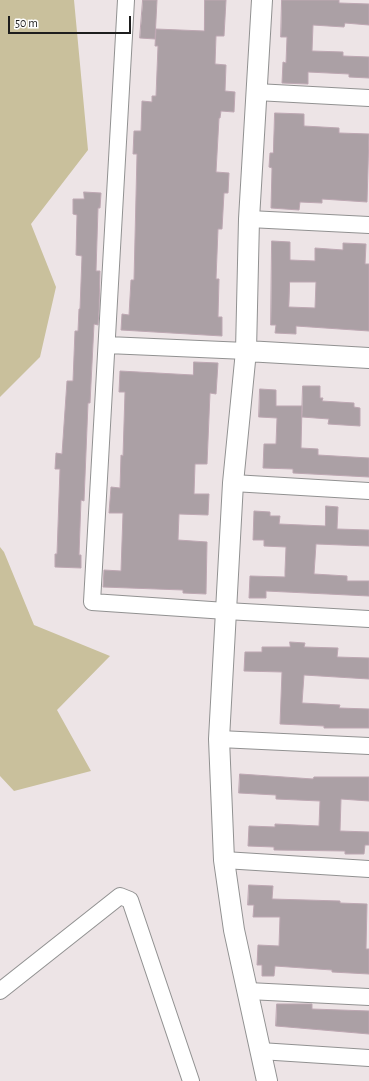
<!DOCTYPE html>
<style>
body{margin:0}
#map{position:relative;width:369px;height:1081px;overflow:hidden;background:#ede4e6;font-family:"Alegreya Sans",sans-serif}
canvas{display:block}
.scale{position:absolute;left:8px;top:16px;width:123px;height:18px;box-sizing:border-box;border:2px solid #1d1d1d;border-top:0;padding-left:5px;font-size:12px;line-height:14px;white-space:nowrap;color:#1d1d1d;-webkit-text-stroke:3px #fff;paint-order:stroke}
</style>
<div id="map">
<canvas width="369" height="1081"></canvas>
<div class="scale">50 m</div>
</div>
<script>
const g = document.querySelector('canvas').getContext('2d');
g.lineJoin = 'round';
function fillPath(path, color) {
  g.fillStyle = color;
  g.fill(path, 'evenodd');
}
function trace(path, color, width, dash) {
  g.strokeStyle = color;
  g.lineWidth = width;
  g.lineCap = dash ? 'butt' : 'round';
  g.setLineDash(dash || []);
  g.stroke(path);
}
const forest = new Path2D(`
 M 0,0 L 74,0 L 88,150 L 31,224 L 56,287 L 40,357 L 0,397 Z
 M 0,547 L 4,552 L 34,625 L 110,656 L 57,710 L 91,771 L 14,791 L 0,776 Z`);
const building = new Path2D(`
 M 143,0 L 157,0 L 155,39 L 140,38 Z
 M 205,0 L 226,0 L 224,36 L 216,36 L 215,64 L 226,65 L 225,91 L 235,92 L 234,112 L 221,111 L 220,118 L 219,118 L 216,172 L 229,173 L 228,193 L 224,193 L 222,229 L 218,229 L 216,279 L 219,279 L 218,317 L 222,317 L 222,336 L 121,330 L 122,314 L 129,315 L 131,280 L 134,280 L 137,154 L 133,154 L 134,131 L 141,131 L 142,101 L 152,102 L 152,96 L 156,96 L 158,46 L 155,46 L 156,29 L 204,31 Z
 M 282,0 L 339,0 L 339,3 L 369,4 L 369,25 L 345,23 L 344,27 L 313,25 L 312,51 L 343,52 L 343,56 L 369,57 L 369,78 L 349,77 L 349,74 L 308,72 L 308,84 L 282,83 L 283,62 L 286,63 L 287,37 L 281,37 Z
 M 275,113 L 304,114 L 304,126 L 339,128 L 339,133 L 369,134 L 367,202 L 322,199 L 322,203 L 300,202 L 299,210 L 271,208 L 272,168 L 269,167 L 270,153 L 273,153 Z
 M 84,192 L 101,193 L 100,208 L 98,208 L 96,271 L 100,271 L 99,310 L 98,325 L 94,324 L 90,403 L 88,403 L 84,501 L 81,500 L 79,555 L 81,555 L 81,568 L 55,567 L 55,554 L 57,554 L 60,469 L 55,469 L 56,453 L 62,454 L 67,381 L 73,381 L 75,331 L 78,331 L 79,309 L 80,309 L 82,256 L 76,255 L 77,215 L 73,214 L 73,199 L 84,199 Z
 M 272,241 L 290,242 L 290,260 L 315,261 L 315,248 L 343,250 L 343,243 L 366,244 L 365,264 L 369,264 L 369,331 L 296,326 L 296,334 L 275,333 L 276,325 L 271,325 ZM 290,282 L 316,282 L 315,308 L 289,307 Z
 M 194,362 L 218,363 L 216,394 L 210,393 L 207,464 L 195,464 L 194,494 L 209,494 L 208,515 L 179,514 L 178,540 L 207,542 L 206,594 L 183,593 L 183,590 L 103,587 L 104,570 L 121,571 L 123,513 L 109,513 L 111,487 L 120,488 L 121,455 L 123,456 L 125,392 L 119,392 L 120,371 L 193,375 Z
 M 303,386 L 320,386 L 320,398 L 323,398 L 322,401 L 354,403 L 354,407 L 360,408 L 360,426 L 328,424 L 329,419 L 302,417 Z
 M 260,389 L 276,390 L 276,406 L 302,406 L 301,448 L 318,449 L 318,455 L 369,458 L 369,477 L 293,473 L 293,469 L 263,468 L 264,444 L 276,444 L 277,418 L 259,417 Z
 M 326,506 L 338,507 L 337,529 L 369,530 L 369,546 L 316,544 L 314,574 L 347,576 L 347,581 L 369,581 L 369,596 L 266,591 L 266,598 L 249,598 L 250,576 L 285,577 L 285,571 L 286,547 L 264,546 L 264,540 L 253,540 L 254,511 L 270,512 L 270,516 L 280,516 L 279,524 L 325,526 Z
 M 290,642 L 305,643 L 304,647 L 338,648 L 337,657 L 369,658 L 369,679 L 304,675 L 302,703 L 340,705 L 339,708 L 369,709 L 369,728 L 324,728 L 324,726 L 280,724 L 282,672 L 244,671 L 245,652 L 262,652 L 262,647 L 290,647 Z
 M 240,774 L 313,779 L 314,777 L 369,777 L 369,801 L 341,799 L 340,831 L 369,832 L 369,845 L 365,845 L 364,854 L 345,854 L 345,851 L 274,850 L 274,847 L 248,846 L 249,826 L 275,827 L 275,824 L 319,826 L 320,801 L 276,799 L 276,795 L 239,793 Z
 M 249,885 L 273,886 L 272,899 L 340,901 L 340,903 L 367,904 L 366,949 L 369,949 L 369,974 L 332,972 L 332,970 L 275,966 L 274,976 L 262,976 L 262,965 L 257,965 L 258,945 L 279,946 L 280,917 L 253,917 L 254,905 L 248,905 Z
 M 277,1004 L 312,1004 L 312,1009 L 369,1011 L 369,1034 L 276,1026 Z`);
const minor = new Path2D(`
 M 126,0 L 92,602 L 226,611 L 369,619
 M 256,92 L 369,98
 M 249,219 L 369,225
 M 107,345 L 246,351
 M 233,483 L 369,491
 M 219,739 L 369,746
 M 224,860 L 369,869
 M 0,991 L 120,896 L 130,900 L 191,1081
 M 248,991 L 369,997
 M 260,1051 L 369,1058`);
const tertiary = new Path2D(`
 M 262,0 L 249,219 L 246,351 L 233,483 L 219,739 L 224,860 L 234,930 L 267,1081
 M 246,351 L 369,358`);
fillPath(forest, '#c9c09c');
fillPath(building, '#aba0a5');
trace(building, '#bda7b2', 1);
trace(minor, '#919191', 18);
trace(tertiary, '#919191', 22);
trace(minor, '#fff', 16);
trace(tertiary, '#fff', 20);
</script>
